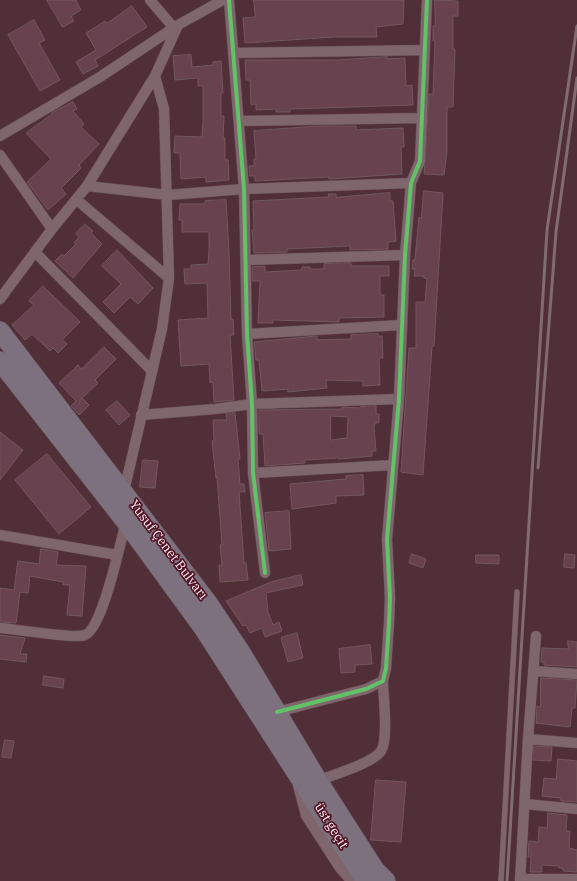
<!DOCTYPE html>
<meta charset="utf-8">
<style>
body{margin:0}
canvas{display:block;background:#512f38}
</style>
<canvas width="577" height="881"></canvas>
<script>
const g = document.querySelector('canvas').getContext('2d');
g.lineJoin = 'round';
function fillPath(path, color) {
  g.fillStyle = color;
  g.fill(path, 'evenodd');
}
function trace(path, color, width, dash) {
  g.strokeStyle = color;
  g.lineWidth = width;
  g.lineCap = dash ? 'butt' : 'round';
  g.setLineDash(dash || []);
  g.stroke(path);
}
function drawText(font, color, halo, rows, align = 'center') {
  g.font = font + ' "IBM Plex Serif",serif';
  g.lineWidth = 3.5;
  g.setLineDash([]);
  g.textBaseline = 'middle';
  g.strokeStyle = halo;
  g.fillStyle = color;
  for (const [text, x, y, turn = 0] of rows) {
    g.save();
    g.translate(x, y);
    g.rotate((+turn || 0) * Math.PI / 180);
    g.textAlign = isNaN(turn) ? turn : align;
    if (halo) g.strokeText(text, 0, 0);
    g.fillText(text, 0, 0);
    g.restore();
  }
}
const building = new Path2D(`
 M 47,0 L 76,0 L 81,10 L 71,16 L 74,21 L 63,27 Z
 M 254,0 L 404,0 L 403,24 L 376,27 L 377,37 L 334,37 L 245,43 L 243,18 L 255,17 Z
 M 435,0 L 458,1 L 458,16 L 453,16 L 453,49 L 455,49 L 453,107 L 447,107 L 447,151 L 444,175 L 424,174 L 429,94 L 433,94 L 435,41 L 433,41 L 433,26 L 435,26 Z
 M 132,6 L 147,27 L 95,60 L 98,66 L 83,74 L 76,62 L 96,50 L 86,33 L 105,21 L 107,23 Z
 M 34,20 L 45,40 L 39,43 L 60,80 L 40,91 L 8,35 Z
 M 191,55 L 192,67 L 213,65 L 213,62 L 221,61 L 223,93 L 221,93 L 221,116 L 224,116 L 223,138 L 225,138 L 225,160 L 228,160 L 229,180 L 206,182 L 206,177 L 181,179 L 180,153 L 174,153 L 175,136 L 202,137 L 203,121 L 203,86 L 198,86 L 198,78 L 175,80 L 173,56 Z
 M 387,57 L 387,59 L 405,58 L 406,86 L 412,85 L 413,105 L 290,109 L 290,112 L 276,112 L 276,109 L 256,110 L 256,104 L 251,105 L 250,80 L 246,80 L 245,60 L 338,60 Z
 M 73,102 L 77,109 L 73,111 L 84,124 L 81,127 L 99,144 L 79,165 L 81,168 L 61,188 L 66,194 L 48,210 L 27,182 L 51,159 L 26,133 L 52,114 L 52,113 Z
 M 319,126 L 356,126 L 356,130 L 403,128 L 404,147 L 401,147 L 402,174 L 329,179 L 329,177 L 255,181 L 255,176 L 250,176 L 249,166 L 254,166 L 254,159 L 256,159 L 254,131 Z
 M 424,191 L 443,193 L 434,346 L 432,346 L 423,475 L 401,472 L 409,348 L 416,348 L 416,302 L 425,302 L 427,279 L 424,278 L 424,276 L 414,276 L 415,269 L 412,269 L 413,260 L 415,260 L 419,217 L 421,218 Z
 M 390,193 L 390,201 L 393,201 L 396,241 L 388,242 L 388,249 L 350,250 L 350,246 L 287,249 L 287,252 L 254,253 L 252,230 L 254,230 L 253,201 L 329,197 L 328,194 L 336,194 L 336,197 Z
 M 226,200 L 229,252 L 231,320 L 233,319 L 234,335 L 230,335 L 234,400 L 214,402 L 213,382 L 210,383 L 209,364 L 181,366 L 178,320 L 208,318 L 207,283 L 185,284 L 184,269 L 191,269 L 191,265 L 208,264 L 209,252 L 209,232 L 182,232 L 182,220 L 179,220 L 180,204 L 205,204 L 205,201 Z
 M 85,224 L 93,231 L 91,233 L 102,244 L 73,278 L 55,261 L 62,254 L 64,256 L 76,244 L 74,243 L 79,237 L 76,234 Z
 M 117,250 L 153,288 L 138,304 L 130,297 L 114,313 L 103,302 L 121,284 L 102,266 Z
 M 351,263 L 351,266 L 389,266 L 389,276 L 380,276 L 380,295 L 384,295 L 384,317 L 339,318 L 339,322 L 273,320 L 273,323 L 258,323 L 260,281 L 252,281 L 252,267 L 265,266 L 265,272 L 284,271 L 302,270 L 302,267 L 310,267 L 310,269 L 324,269 L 324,264 Z
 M 43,286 L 80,322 L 62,340 L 67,344 L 58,353 L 53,348 L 50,351 L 32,334 L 25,340 L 12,325 L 34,305 L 29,301 Z
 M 378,334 L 378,336 L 382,336 L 383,358 L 379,358 L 380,385 L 363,386 L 363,381 L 326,380 L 327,388 L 288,392 L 288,389 L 262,391 L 259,360 L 256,360 L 254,342 L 317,336 L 317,340 L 351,339 L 351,335 Z
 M 104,347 L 116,359 L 95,380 L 98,383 L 82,398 L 89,405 L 79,415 L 71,406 L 76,401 L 59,383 L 78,365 L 81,369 Z
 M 117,401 L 130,415 L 119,425 L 106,410 Z
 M 376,406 L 376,414 L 379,414 L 379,423 L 375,423 L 374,427 L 376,451 L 372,451 L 372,456 L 338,459 L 338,458 L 305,460 L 305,463 L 265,466 L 263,434 L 259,434 L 259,410 L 342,409 L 342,407 L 361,408 L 361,407 ZM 331,416 L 348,417 L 347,438 L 331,440 Z
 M 235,413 L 240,459 L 238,459 L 240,484 L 244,484 L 245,492 L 239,492 L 244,563 L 246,563 L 248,580 L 220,582 L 219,565 L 222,565 L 220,545 L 222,545 L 217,477 L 216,478 L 212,441 L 214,441 L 213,420 L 227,420 L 226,414 Z
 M 0,432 L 23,450 L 0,480 Z
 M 47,454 L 91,507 L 59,534 L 15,480 Z
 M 143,460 L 158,461 L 155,488 L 140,487 Z
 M 363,475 L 364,495 L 336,496 L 336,503 L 292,509 L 290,484 L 346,479 L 346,476 Z
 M 289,511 L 291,549 L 269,551 L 265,513 Z
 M 41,549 L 58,552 L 56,565 L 86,566 L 82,616 L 67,615 L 70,585 L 63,585 L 63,582 L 30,576 L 28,593 L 20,592 L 16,623 L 0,622 L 0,588 L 14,590 L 18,561 L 39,564 Z
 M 412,554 L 426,559 L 423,568 L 409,563 Z
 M 565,554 L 575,555 L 574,568 L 564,567 Z
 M 476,555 L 499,555 L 499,564 L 476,563 Z
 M 301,575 L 303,585 L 266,593 L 268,612 L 273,625 L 279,622 L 282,631 L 265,637 L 262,628 L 250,633 L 246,625 L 243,626 L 226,601 L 271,582 Z
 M 297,633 L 303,658 L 288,662 L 281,638 Z
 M 0,635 L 25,638 L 20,654 L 27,654 L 26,662 L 0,659 Z
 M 568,641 L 577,642 L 577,667 L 544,665 L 544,662 L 541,662 L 542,648 L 568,649 Z
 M 370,645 L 372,664 L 355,665 L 355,672 L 341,673 L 339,649 Z
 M 44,676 L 64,679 L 63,688 L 43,685 Z
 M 541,678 L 577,680 L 575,708 L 572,708 L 570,727 L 536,723 L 537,706 L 540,707 Z
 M 5,740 L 14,741 L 11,758 L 2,757 Z
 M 534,746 L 552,747 L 551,761 L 533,760 Z
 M 558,759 L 577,761 L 577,802 L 561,801 L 561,798 L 542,796 L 544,778 L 556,779 Z
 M 376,780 L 406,782 L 401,842 L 371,840 Z
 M 548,813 L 567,815 L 566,831 L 570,831 L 569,848 L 577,850 L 577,872 L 563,871 L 563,868 L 559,868 L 559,866 L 542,865 L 542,872 L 530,872 L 531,857 L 528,857 L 529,841 L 538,842 L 539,827 L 547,828 Z`);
const lane = new Path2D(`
 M 501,881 L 517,592`);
const street = new Path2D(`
 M 150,0 L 174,28
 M 229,0 L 244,189 L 247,334 L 252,404 L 253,473 L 265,573
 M 233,53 L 425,50
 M 239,121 L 422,118
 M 0,136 L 100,77 L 178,25 L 223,0
 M 0,155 L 52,229
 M 87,186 L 168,195 L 244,189 L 411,183
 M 77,200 L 169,278
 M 35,252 L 152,371
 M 246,260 L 405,255
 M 0,299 L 52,229 L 87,186 L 155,76 L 178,25
 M 247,334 L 401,325
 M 141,415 L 215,409 L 252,404 L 399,399
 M 253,473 L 393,465
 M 124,491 L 162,329 L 169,278 L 164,109 L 155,76
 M 0,535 L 117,555
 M 0,628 C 15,629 74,639 85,635 C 103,628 120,543 126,522
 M 533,671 L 577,674
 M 277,712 L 366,689 L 383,681 L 386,668 L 389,623 L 390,598 L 387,539 L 399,399 L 405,255 L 411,183 L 420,161 L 427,0
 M 528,739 L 577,743
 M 318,781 C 334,774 372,764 381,751 C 389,739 383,696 383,681
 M 525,804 L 577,809
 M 520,879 L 577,879
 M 520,881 L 528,739 L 536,636`);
const secondary = new Path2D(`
 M 300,785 L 308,815 L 341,866 L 354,881`);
const highway = new Path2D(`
 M 0,331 L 208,603 L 240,651 L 318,781 L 375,870 L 386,881
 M 0,361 L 126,522 L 204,629 L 366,881`);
const rail = new Path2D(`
 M 538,468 L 556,232 L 577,78
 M 507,881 L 547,230 L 577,26`);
const cycleway = new Path2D(`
 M 229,0 L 244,189 L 247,334 L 252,404 L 253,473 L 265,573
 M 277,712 L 366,689 L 383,681 L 386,668 L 389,623 L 390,598 L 387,539 L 399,399 L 405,255 L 411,183 L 420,161 L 427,0`);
const streetNames = [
 ["Yusuf Çenet Bulvarı",168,550,53],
 ["üst geçit",331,826,58]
];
fillPath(building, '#68424e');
trace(building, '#72575e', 1);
trace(lane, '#674e56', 6);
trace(street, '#674e56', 11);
trace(secondary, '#674e56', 15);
trace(highway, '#674e56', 20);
trace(lane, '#7f666c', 5);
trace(street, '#7f666c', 10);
trace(secondary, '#7f666c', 14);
trace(highway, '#7c717d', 19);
trace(rail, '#816c71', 3);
trace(cycleway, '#61c268', 4);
drawText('13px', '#fcecee', '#531528', streetNames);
</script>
